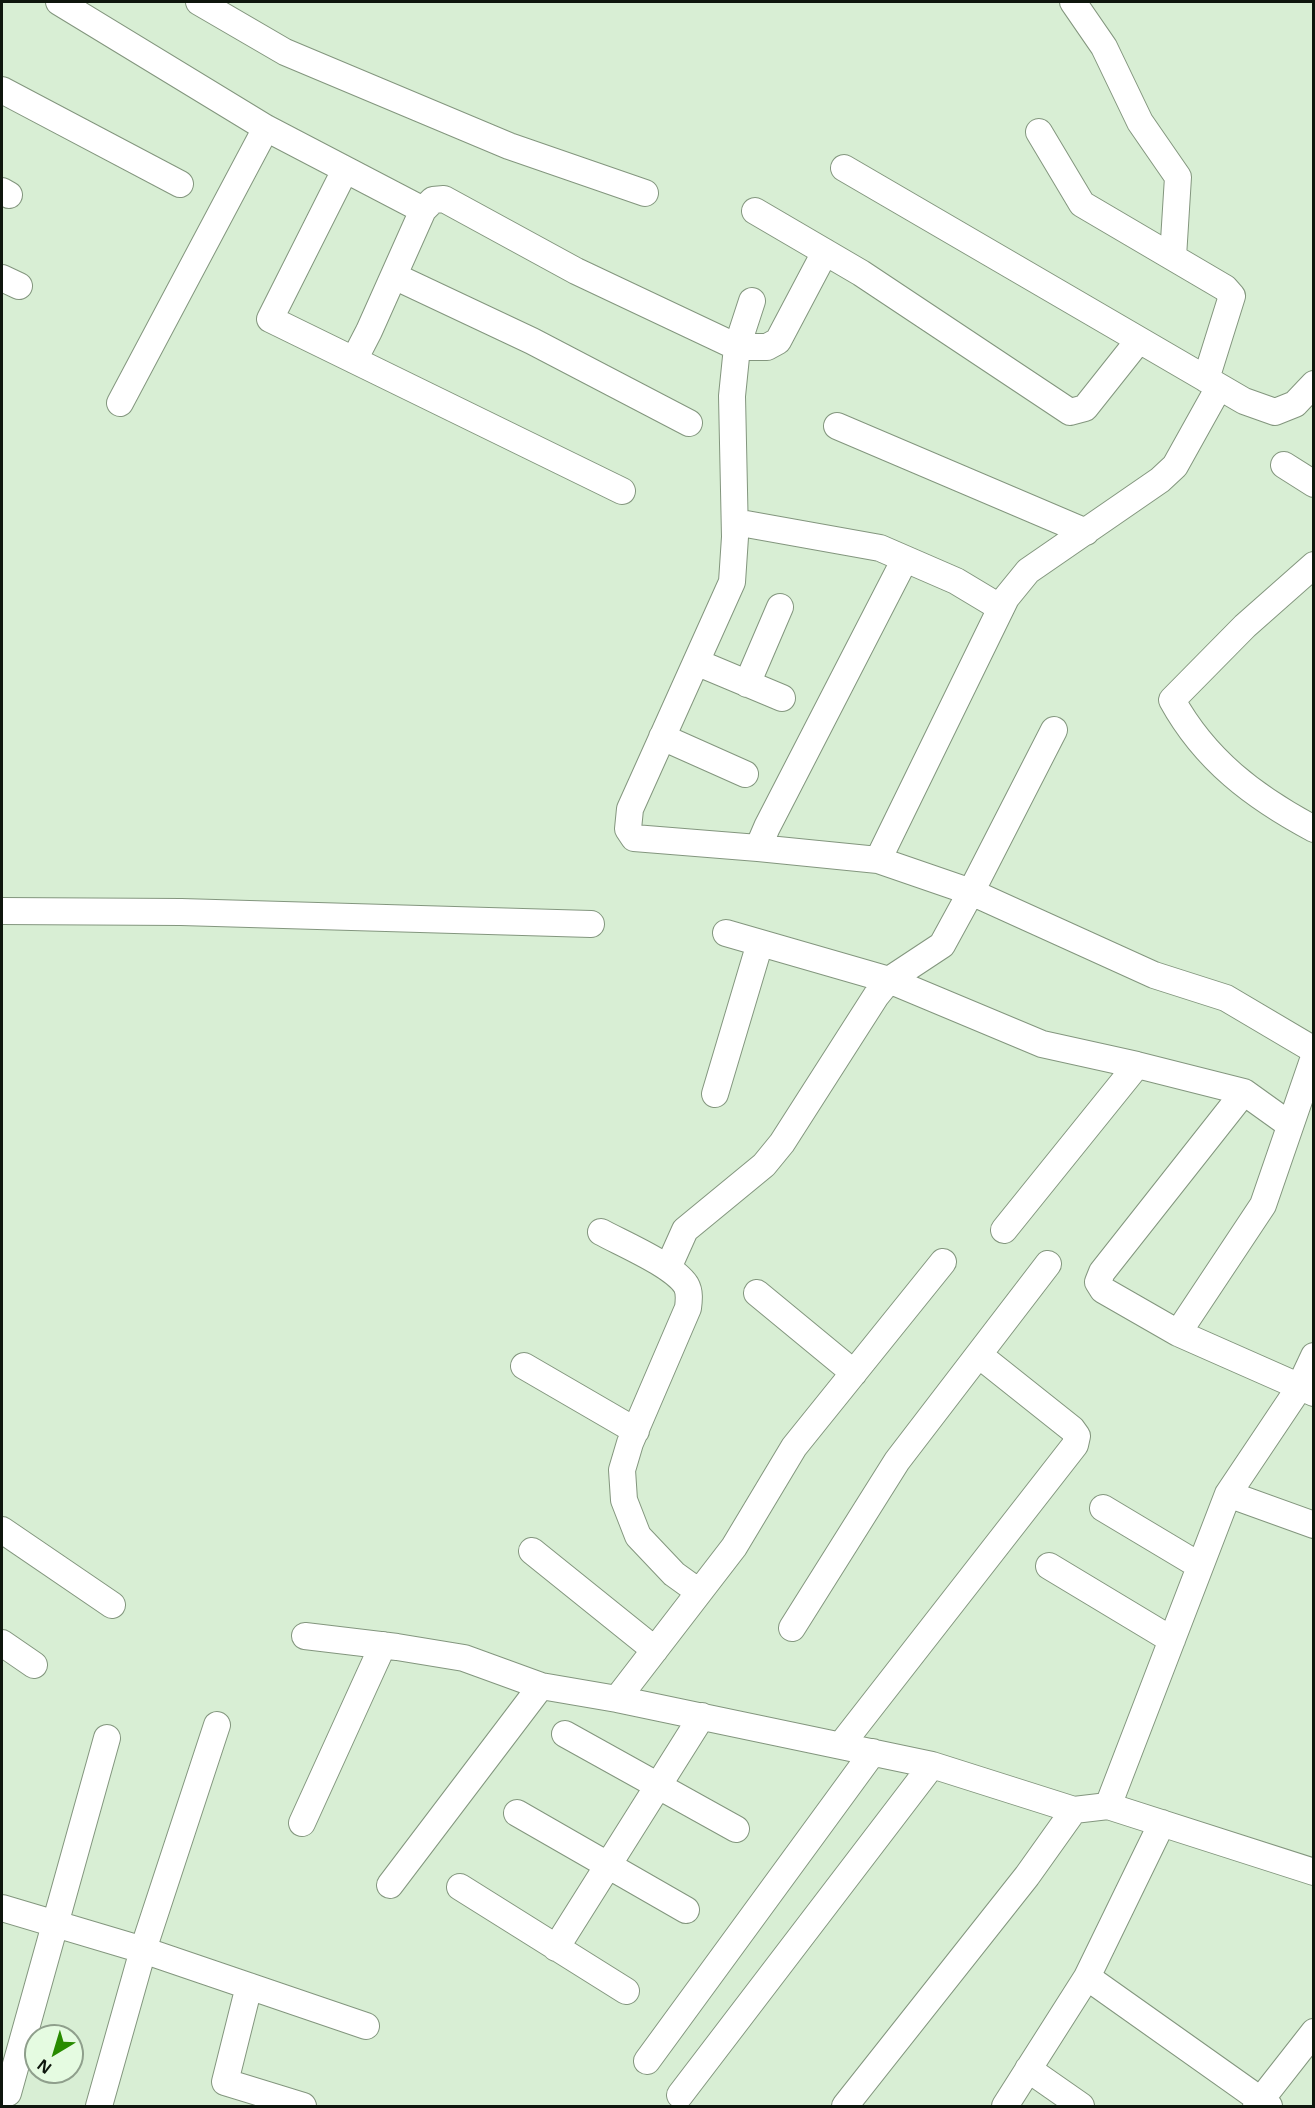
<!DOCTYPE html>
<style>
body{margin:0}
#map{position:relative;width:1315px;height:2108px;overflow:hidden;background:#d8eed4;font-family:"Noto Sans",sans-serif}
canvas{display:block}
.frame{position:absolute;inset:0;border:3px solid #0e160d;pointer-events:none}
.north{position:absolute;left:24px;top:2024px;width:60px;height:60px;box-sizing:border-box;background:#e5fbe1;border:2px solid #8f9f8c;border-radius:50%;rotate:218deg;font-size:16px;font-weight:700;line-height:24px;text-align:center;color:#0e160d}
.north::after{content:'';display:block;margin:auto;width:21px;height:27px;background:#288b00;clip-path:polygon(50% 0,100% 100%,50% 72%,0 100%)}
</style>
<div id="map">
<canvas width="1315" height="2108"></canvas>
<div class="frame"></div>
<div class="north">N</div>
</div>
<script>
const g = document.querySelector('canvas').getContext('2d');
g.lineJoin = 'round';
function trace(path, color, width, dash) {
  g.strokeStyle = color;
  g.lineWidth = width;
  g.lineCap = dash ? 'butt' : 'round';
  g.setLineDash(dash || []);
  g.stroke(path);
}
const minor = new Path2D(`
 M 59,2 L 266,128 L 423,210
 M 199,2 L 285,52 L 509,146 L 645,193
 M 1073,2 L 1104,47 L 1140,122 L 1178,177 L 1173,257
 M 2,90 L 180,184
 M 1039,132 L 1082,204 L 1225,288 L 1232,296 L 1206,379
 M 844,168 L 1244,401 L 1275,412 L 1295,404 L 1314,384
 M 345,170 L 270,319 L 622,491
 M 2,191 L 9,195
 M 755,211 L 861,273 L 1070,412 L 1085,408 L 1139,340
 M 394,276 L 532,341 L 689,423
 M 2,278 L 19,286
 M 752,301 L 737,347 L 732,396 L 735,537 L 732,582 L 630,809 L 628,829 L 634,838 L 758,848 L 878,860 L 971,892 L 1154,975 L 1226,998 L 1314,1050
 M 354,360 L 369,331 L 423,210 L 433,200 L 444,199 L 576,271 L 737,347 L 767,347 L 778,341 L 825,252
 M 120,403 L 266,128
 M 837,426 L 1086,532
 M 1284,465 L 1314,484
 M 735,522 L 880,548 L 956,581 L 1001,608
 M 1314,565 L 1245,626 L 1172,700 C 1205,760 1254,797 1314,829
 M 696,662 L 782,698
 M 747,684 L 780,607
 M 662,737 L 745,774
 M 758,848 L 767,827 L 905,559
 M 878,860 L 1006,598 L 1028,571 L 1160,480 L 1175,466 L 1219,387
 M 2,911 L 181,912 L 591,924
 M 726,933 L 889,980 L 1042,1044 L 1137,1065 L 1244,1092 L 1290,1125
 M 1244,1092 L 1102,1272 L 1098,1282 L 1103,1290 L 1178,1333 L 1314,1393
 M 715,1094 L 760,943
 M 1004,1230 L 1137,1065
 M 601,1232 C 623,1244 673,1265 686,1285 C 690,1292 689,1300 688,1308 L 630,1443 L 622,1470 L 624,1500 L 638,1536 L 674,1574 L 699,1592
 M 668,1268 L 685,1230 L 764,1165 L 782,1143 L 876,996 L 889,980 L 942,945 L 971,892 L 1054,730
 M 757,1293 L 854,1373
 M 1178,1333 L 1263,1205 L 1314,1057
 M 524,1366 L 636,1431
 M 1228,1494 L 1314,1525
 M 1103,1508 L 1200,1566
 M 2,1530 L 112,1605
 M 532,1551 L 655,1650
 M 1049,1566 L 1172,1640
 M 792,1628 L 897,1461 L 1048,1264
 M 305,1636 L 397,1647 L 464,1658 L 541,1686 L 617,1699 L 932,1765 L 1074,1810 L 1108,1806 L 1314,1872
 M 2,1643 L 34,1665
 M 617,1699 L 734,1547 L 794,1447 L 943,1262
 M 565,1734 L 736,1829
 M 841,1745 L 1075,1445 L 1077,1436 L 1072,1429 L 979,1355
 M 1108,1806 L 1228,1494 L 1299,1388 L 1314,1356
 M 517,1813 L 686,1910
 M 302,1823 L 383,1645
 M 390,1885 L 541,1686
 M 460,1887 L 626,1991
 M 2,1908 L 143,1950 L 366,2026
 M 556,1948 L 702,1716
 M 1087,1977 L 1269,2106
 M 249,1986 L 225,2082 L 303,2106
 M 647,2061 L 873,1752
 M 1028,2069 L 1081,2106
 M 8,2093 L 107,1738
 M 680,2095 L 932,1765
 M 99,2106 L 143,1950 L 217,1725
 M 845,2106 L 1027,1876 L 1074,1810
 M 1005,2106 L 1087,1977 L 1162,1823
 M 1256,2106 L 1314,2032`);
trace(minor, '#83967e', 28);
trace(minor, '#fff', 26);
</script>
